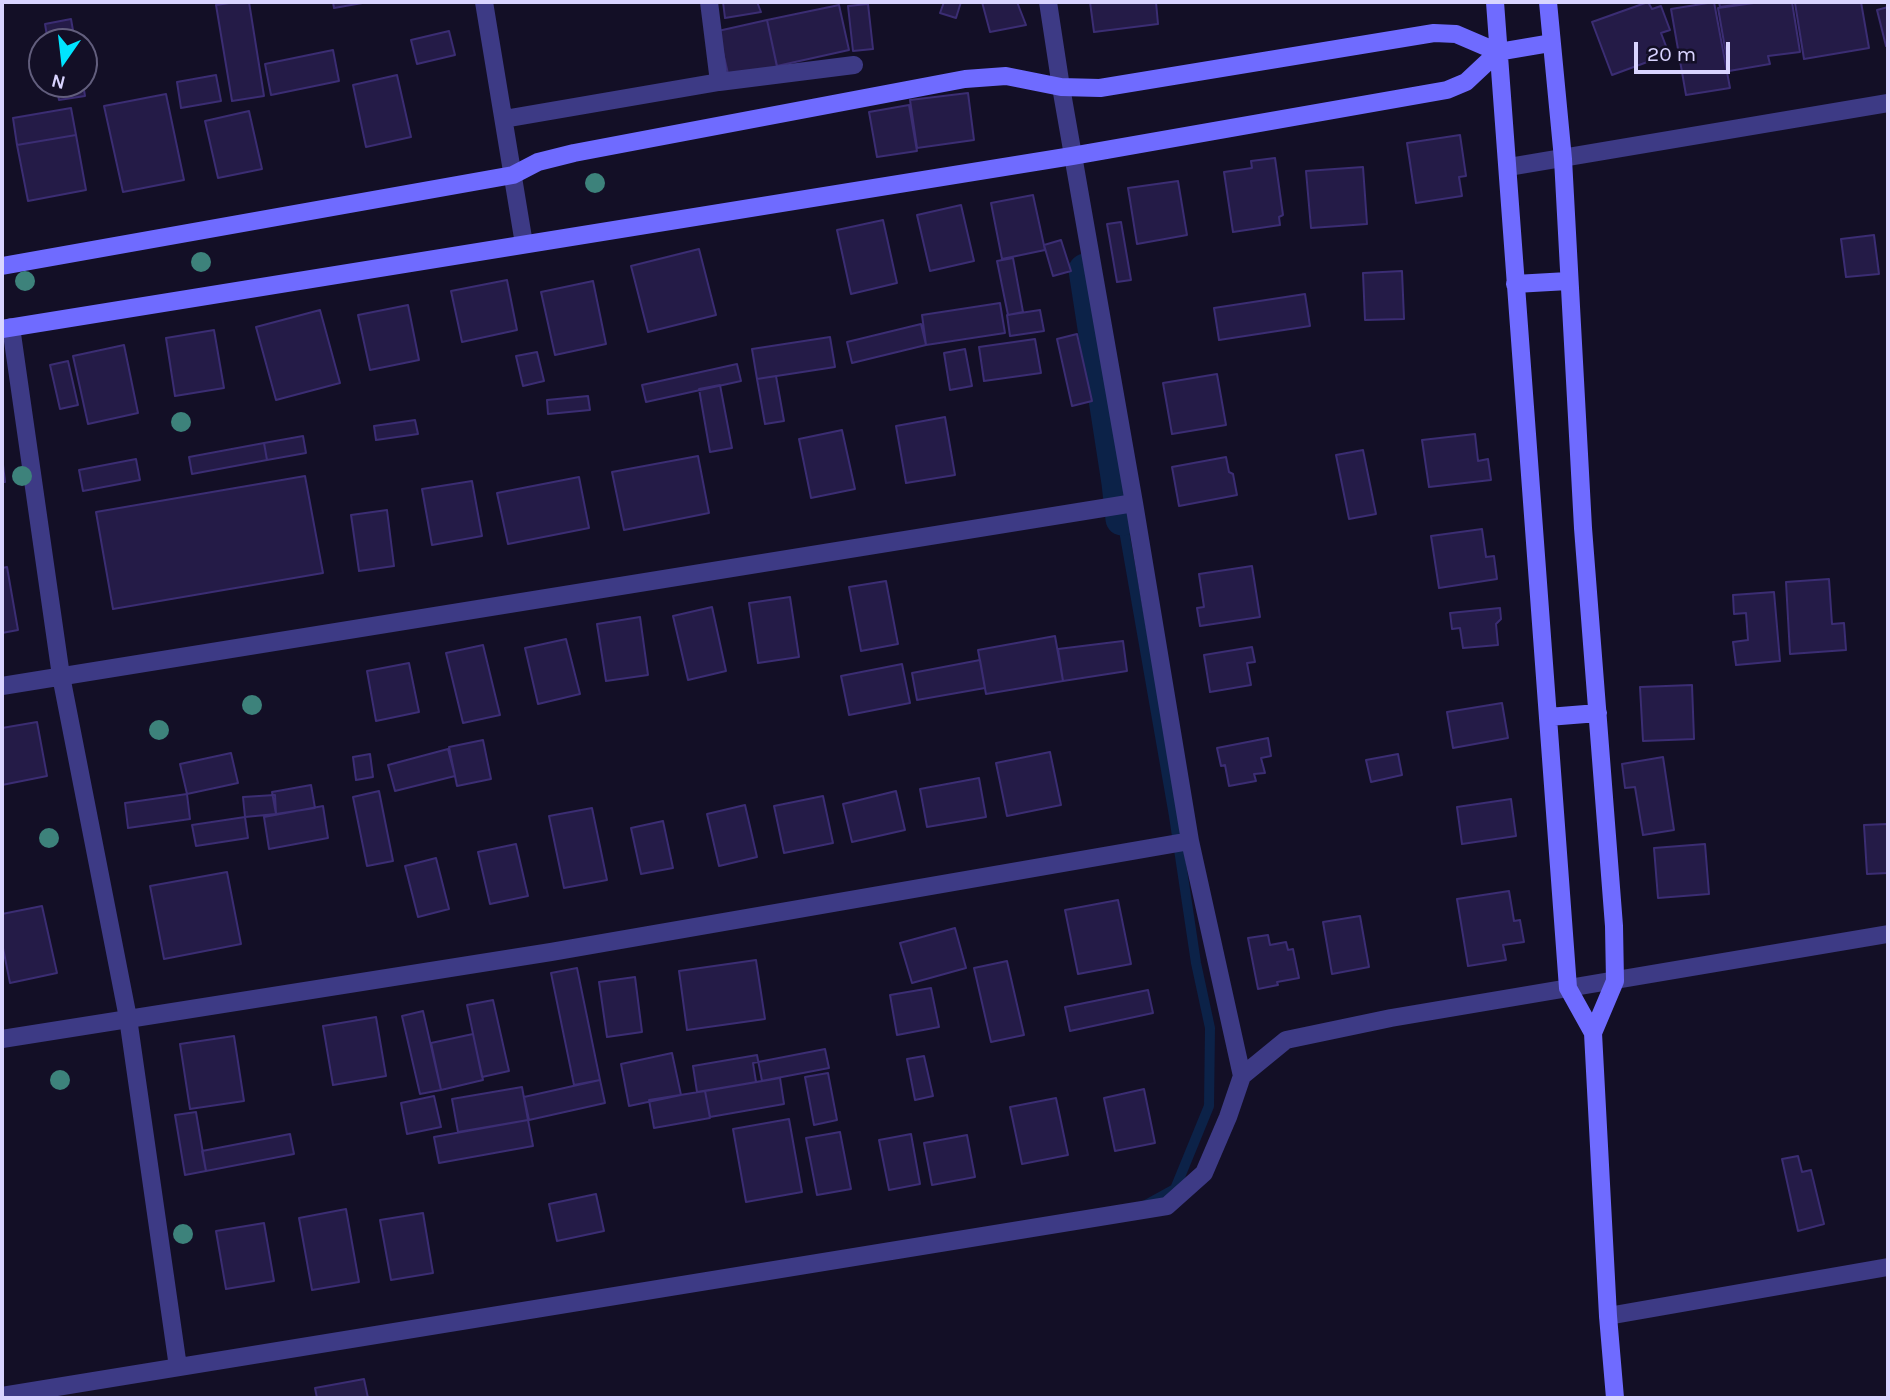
<!DOCTYPE html>
<style>
body{margin:0}
#map{position:relative;width:1890px;height:1400px;overflow:hidden;background:#130f26;font-family:Karla,sans-serif}
canvas{display:block}
.frame{position:absolute;inset:0;border:4px solid #d9d4ff;pointer-events:none}
.north{position:absolute;left:28px;top:28px;width:70px;height:70px;box-sizing:border-box;background:#130f26;border:2px solid #625e7d;border-radius:50%;rotate:194deg;font-size:19px;font-weight:700;line-height:28px;text-align:center;color:#d9d4ff}
.north::after{content:'';display:block;margin:auto;width:24px;height:32px;background:#00e5ff;clip-path:polygon(50% 0,100% 100%,50% 72%,0 100%)}
.scale{position:absolute;left:1634px;top:42px;width:96px;height:32px;box-sizing:border-box;border:4px solid #d9d4ff;border-top:0;padding-left:9px;font-size:21px;line-height:24px;white-space:nowrap;color:#d9d4ff;-webkit-text-stroke:5px #130f26;paint-order:stroke}
</style>
<div id="map">
<canvas width="1890" height="1400"></canvas>
<div class="frame"></div>
<div class="north">N</div>
<div class="scale">20 m</div>
</div>
<script>
const g = document.querySelector('canvas').getContext('2d');
g.lineJoin = 'round';
function trace(path, color, width, dash) {
  g.strokeStyle = color;
  g.lineWidth = width;
  g.lineCap = dash ? 'butt' : 'round';
  g.setLineDash(dash || []);
  g.stroke(path);
}
function fillPath(path, color) {
  g.fillStyle = color;
  g.fill(path, 'evenodd');
}
const stream = new Path2D(`
 M 1122,519 L 1174,816 L 1196,963 L 1210,1028 L 1209,1106 L 1175,1189 L 1146,1205`);
const canal = new Path2D(`
 M 1085,270 L 1118,483 L 1122,519`);
const building = new Path2D(`
 M 236,2 L 249,2 L 264,96 L 232,101 L 216,5 Z
 M 333,2 L 368,2 L 334,8 Z
 M 723,2 L 757,2 L 761,12 L 725,18 Z
 M 944,2 L 961,2 L 956,18 L 940,13 Z
 M 982,2 L 1017,2 L 1026,25 L 990,32 Z
 M 1090,2 L 1156,2 L 1158,24 L 1094,32 Z
 M 1648,2 L 1652,9 L 1661,6 L 1670,30 L 1661,33 L 1669,54 L 1612,75 L 1592,22 Z
 M 1714,2 L 1730,88 L 1686,95 L 1671,9 Z
 M 1719,2 L 1755,2 L 1720,7 Z
 M 1761,2 L 1792,2 L 1800,52 L 1768,56 L 1770,64 L 1729,71 L 1718,8 Z
 M 1804,2 L 1861,2 L 1869,48 L 1804,59 L 1795,3 Z
 M 868,4 L 873,49 L 853,51 L 848,6 Z
 M 839,5 L 849,50 L 777,66 L 767,20 Z
 M 1888,7 L 1888,45 L 1886,46 L 1877,10 Z
 M 71,19 L 75,42 L 48,42 L 45,24 Z
 M 767,20 L 777,67 L 729,78 L 718,31 Z
 M 449,31 L 455,55 L 417,64 L 411,40 Z
 M 333,50 L 339,81 L 271,95 L 265,64 Z
 M 216,75 L 221,101 L 181,108 L 177,82 Z
 M 397,75 L 411,137 L 366,147 L 353,85 Z
 M 56,84 L 83,84 L 85,96 L 59,100 Z
 M 968,93 L 974,140 L 917,148 L 910,100 Z
 M 166,94 L 184,180 L 123,192 L 104,106 Z
 M 909,105 L 917,151 L 877,157 L 869,112 Z
 M 71,108 L 76,135 L 17,145 L 13,118 Z
 M 249,111 L 262,169 L 218,178 L 205,121 Z
 M 76,135 L 86,190 L 28,201 L 17,145 Z
 M 1460,135 L 1466,176 L 1459,177 L 1462,196 L 1416,203 L 1407,143 Z
 M 1275,158 L 1283,215 L 1279,217 L 1280,225 L 1233,232 L 1224,172 L 1252,168 L 1251,161 Z
 M 1363,167 L 1367,224 L 1311,228 L 1306,171 Z
 M 1178,181 L 1187,235 L 1137,244 L 1128,188 Z
 M 1033,195 L 1045,250 L 1002,259 L 991,203 Z
 M 961,205 L 974,261 L 930,271 L 917,215 Z
 M 883,220 L 897,283 L 851,294 L 837,230 Z
 M 1121,222 L 1131,280 L 1117,282 L 1107,224 Z
 M 1874,235 L 1879,274 L 1846,277 L 1841,239 Z
 M 1061,240 L 1071,271 L 1053,276 L 1044,245 Z
 M 699,249 L 716,315 L 648,332 L 631,266 Z
 M 1013,258 L 1023,312 L 1008,315 L 997,261 Z
 M 1402,271 L 1404,319 L 1365,320 L 1363,273 Z
 M 507,280 L 517,330 L 462,342 L 451,291 Z
 M 593,281 L 606,344 L 555,355 L 541,292 Z
 M 1305,294 L 1310,326 L 1219,340 L 1214,308 Z
 M 1000,303 L 1005,333 L 926,345 L 922,315 Z
 M 408,305 L 419,360 L 370,370 L 358,315 Z
 M 320,310 L 340,383 L 276,400 L 256,327 Z
 M 1040,310 L 1044,331 L 1010,336 L 1007,315 Z
 M 921,324 L 926,345 L 852,363 L 847,342 Z
 M 214,330 L 224,388 L 175,396 L 166,338 Z
 M 1077,334 L 1092,401 L 1072,406 L 1057,339 Z
 M 830,337 L 835,367 L 757,379 L 752,349 Z
 M 1035,339 L 1041,373 L 984,381 L 979,347 Z
 M 124,345 L 138,413 L 88,424 L 73,356 Z
 M 965,349 L 972,386 L 950,390 L 944,353 Z
 M 537,352 L 544,381 L 523,386 L 516,356 Z
 M 68,361 L 78,405 L 60,409 L 50,365 Z
 M 737,364 L 741,381 L 646,402 L 642,385 Z
 M 1217,374 L 1226,425 L 1172,434 L 1163,383 Z
 M 776,376 L 784,421 L 765,424 L 757,379 Z
 M 720,385 L 732,448 L 710,452 L 699,389 Z
 M 588,396 L 590,410 L 548,414 L 547,400 Z
 M 945,417 L 955,475 L 906,483 L 896,426 Z
 M 415,420 L 418,434 L 376,440 L 374,426 Z
 M 842,430 L 855,489 L 811,498 L 799,439 Z
 M 1475,434 L 1478,461 L 1488,459 L 1491,480 L 1429,487 L 1422,440 Z
 M 303,436 L 306,453 L 267,460 L 264,443 Z
 M 264,443 L 267,460 L 192,474 L 189,457 Z
 M 1363,450 L 1376,514 L 1349,519 L 1336,455 Z
 M 2,456 L 5,482 L 2,482 Z
 M 698,456 L 709,513 L 624,530 L 612,472 Z
 M 1226,457 L 1229,472 L 1233,474 L 1237,495 L 1179,506 L 1172,467 Z
 M 136,459 L 140,480 L 83,491 L 79,470 Z
 M 305,476 L 323,573 L 113,609 L 96,512 Z
 M 579,477 L 589,528 L 508,544 L 497,493 Z
 M 472,481 L 482,536 L 432,545 L 422,489 Z
 M 387,510 L 394,566 L 359,571 L 351,515 Z
 M 1482,529 L 1486,557 L 1494,556 L 1497,579 L 1439,588 L 1431,536 Z
 M 1252,566 L 1260,617 L 1200,626 L 1197,608 L 1204,607 L 1199,574 Z
 M 7,567 L 18,630 L 2,633 L 2,568 Z
 M 1829,579 L 1832,624 L 1844,623 L 1846,650 L 1790,654 L 1786,582 Z
 M 886,581 L 898,644 L 861,651 L 849,587 Z
 M 1774,592 L 1780,661 L 1736,665 L 1733,642 L 1748,640 L 1746,613 L 1734,614 L 1733,595 Z
 M 790,597 L 799,657 L 758,663 L 749,603 Z
 M 712,607 L 726,671 L 688,680 L 673,616 Z
 M 1500,608 L 1501,619 L 1496,624 L 1498,645 L 1463,648 L 1460,628 L 1452,629 L 1450,613 Z
 M 640,617 L 648,675 L 606,681 L 597,624 Z
 M 1055,636 L 1063,681 L 986,694 L 978,650 Z
 M 566,639 L 580,694 L 538,704 L 525,648 Z
 M 1123,641 L 1127,671 L 1063,681 L 1058,649 Z
 M 483,645 L 500,715 L 463,723 L 446,653 Z
 M 1252,647 L 1255,662 L 1247,663 L 1251,685 L 1210,692 L 1204,655 Z
 M 980,660 L 985,688 L 917,700 L 912,673 Z
 M 409,663 L 419,712 L 376,721 L 367,671 Z
 M 902,664 L 910,703 L 849,715 L 841,676 Z
 M 1692,685 L 1694,739 L 1643,741 L 1640,687 Z
 M 1502,703 L 1508,738 L 1453,748 L 1447,712 Z
 M 37,722 L 47,776 L 2,785 L 2,728 Z
 M 1268,738 L 1271,756 L 1261,758 L 1265,773 L 1254,774 L 1256,781 L 1229,786 L 1225,765 L 1221,766 L 1217,748 Z
 M 483,740 L 491,779 L 457,786 L 449,747 Z
 M 448,749 L 455,776 L 395,791 L 388,765 Z
 M 1050,752 L 1061,805 L 1007,816 L 996,763 Z
 M 231,753 L 238,783 L 187,794 L 180,764 Z
 M 370,754 L 373,777 L 356,780 L 353,757 Z
 M 1398,754 L 1402,775 L 1371,782 L 1366,760 Z
 M 1663,757 L 1674,830 L 1643,835 L 1635,787 L 1625,788 L 1622,764 Z
 M 979,778 L 986,817 L 927,827 L 920,789 Z
 M 311,785 L 315,808 L 276,814 L 272,792 Z
 M 379,791 L 393,861 L 367,866 L 353,797 Z
 M 896,791 L 905,830 L 852,842 L 843,804 Z
 M 187,794 L 190,819 L 128,828 L 125,803 Z
 M 275,795 L 276,814 L 245,817 L 243,797 Z
 M 823,796 L 833,843 L 784,853 L 774,806 Z
 M 1511,799 L 1516,836 L 1462,844 L 1457,807 Z
 M 745,805 L 757,857 L 719,866 L 707,814 Z
 M 323,806 L 328,838 L 269,849 L 264,817 Z
 M 592,808 L 607,880 L 564,888 L 549,816 Z
 M 245,817 L 248,838 L 196,846 L 192,825 Z
 M 663,821 L 673,868 L 641,874 L 631,828 Z
 M 1888,824 L 1888,873 L 1867,874 L 1864,825 Z
 M 516,844 L 528,896 L 490,904 L 478,852 Z
 M 1705,844 L 1709,894 L 1658,898 L 1654,848 Z
 M 436,858 L 449,909 L 418,917 L 405,866 Z
 M 227,872 L 241,944 L 164,959 L 150,886 Z
 M 1509,891 L 1514,921 L 1520,920 L 1524,942 L 1503,945 L 1506,960 L 1468,966 L 1457,899 Z
 M 1118,900 L 1131,964 L 1078,974 L 1065,910 Z
 M 42,906 L 57,973 L 10,983 L 2,943 L 2,914 Z
 M 1360,916 L 1369,967 L 1332,974 L 1323,922 Z
 M 955,928 L 966,968 L 912,983 L 900,943 Z
 M 1268,935 L 1270,945 L 1286,942 L 1288,950 L 1293,949 L 1299,978 L 1277,982 L 1278,985 L 1258,989 L 1248,938 Z
 M 756,960 L 765,1019 L 687,1030 L 679,971 Z
 M 1007,961 L 1024,1035 L 991,1042 L 974,968 Z
 M 577,968 L 600,1080 L 574,1085 L 551,973 Z
 M 635,977 L 642,1032 L 607,1037 L 599,982 Z
 M 931,988 L 939,1027 L 897,1035 L 890,995 Z
 M 1148,990 L 1153,1013 L 1070,1031 L 1065,1007 Z
 M 493,1000 L 509,1071 L 482,1077 L 467,1005 Z
 M 423,1011 L 441,1090 L 420,1094 L 402,1016 Z
 M 376,1017 L 386,1076 L 333,1085 L 323,1026 Z
 M 473,1034 L 483,1080 L 441,1090 L 431,1043 Z
 M 234,1036 L 244,1101 L 190,1109 L 180,1044 Z
 M 825,1049 L 829,1068 L 756,1082 L 753,1063 Z
 M 672,1053 L 681,1095 L 629,1106 L 621,1064 Z
 M 757,1055 L 762,1081 L 697,1092 L 693,1066 Z
 M 924,1056 L 933,1096 L 915,1100 L 907,1059 Z
 M 828,1073 L 837,1120 L 814,1125 L 805,1077 Z
 M 780,1078 L 784,1104 L 710,1117 L 705,1091 Z
 M 600,1080 L 605,1103 L 529,1120 L 524,1097 Z
 M 522,1087 L 528,1120 L 458,1132 L 452,1099 Z
 M 1144,1089 L 1155,1143 L 1115,1151 L 1104,1098 Z
 M 705,1091 L 710,1118 L 654,1128 L 649,1100 Z
 M 434,1096 L 441,1127 L 407,1134 L 401,1103 Z
 M 1056,1098 L 1068,1155 L 1022,1164 L 1010,1107 Z
 M 196,1112 L 206,1171 L 185,1175 L 175,1115 Z
 M 789,1119 L 802,1192 L 746,1202 L 733,1129 Z
 M 528,1120 L 533,1146 L 439,1163 L 434,1137 Z
 M 840,1132 L 851,1189 L 817,1195 L 806,1138 Z
 M 290,1134 L 294,1154 L 206,1171 L 202,1151 Z
 M 911,1134 L 920,1184 L 889,1190 L 879,1140 Z
 M 967,1135 L 975,1177 L 932,1185 L 924,1143 Z
 M 1798,1156 L 1802,1172 L 1811,1170 L 1824,1224 L 1798,1231 L 1782,1159 Z
 M 596,1194 L 604,1231 L 557,1241 L 549,1204 Z
 M 346,1209 L 359,1282 L 312,1290 L 299,1218 Z
 M 423,1213 L 433,1273 L 391,1280 L 380,1220 Z
 M 264,1223 L 274,1281 L 226,1289 L 216,1231 Z
 M 364,1379 L 368,1398 L 317,1398 L 315,1388 Z`);
const street = new Path2D(`
 M 484,2 L 524,244
 M 709,2 L 719,82
 M 504,119 L 719,82 L 854,65
 M 1508,167 L 1888,103
 M 11,327 L 61,676 L 128,1018 L 178,1367
 M 2,686 L 1134,503
 M 2,1039 L 551,952 L 1190,841
 M 1242,1076 L 1286,1040 L 1391,1018 L 1888,934
 M 1608,1316 L 1888,1267
 M 2,1396 L 1167,1206 L 1204,1173 L 1228,1117 L 1242,1076 L 1190,841 L 1134,503 L 1061,87 L 1048,2`);
const secondary = new Path2D(`
 M 1495,2 L 1568,988 L 1593,1033 L 1608,1316 L 1615,1398
 M 1548,2 L 1563,159 L 1583,528 L 1614,926 L 1615,981 L 1593,1033
 M 2,266 L 513,175 L 538,162 L 574,153 L 965,79 L 1006,76 L 1061,87 L 1100,88 L 1434,33 L 1456,34 L 1498,52 L 1551,43
 M 1515,284 L 1568,281
 M 2,329 L 1072,156 L 1447,90 L 1466,82 L 1498,52
 M 1548,717 L 1598,713`);
const trees = [
 [595,183],
 [201,262],
 [25,281],
 [181,422],
 [22,476],
 [252,705],
 [159,730],
 [49,838],
 [60,1080],
 [183,1234]
];
trace(stream, '#0c2248', 10);
trace(canal, '#0c2248', 33);
fillPath(building, '#241b47');
trace(building, '#3b2d73', 2);
trace(street, '#3d3a85', 18);
trace(secondary, '#6f6bff', 18);
g.fillStyle = '#3d827b';
for (const [x, y] of trees) {
  g.beginPath();
  g.arc(x, y, 10, 0, 2 * Math.PI);
  g.fill();
}
</script>
